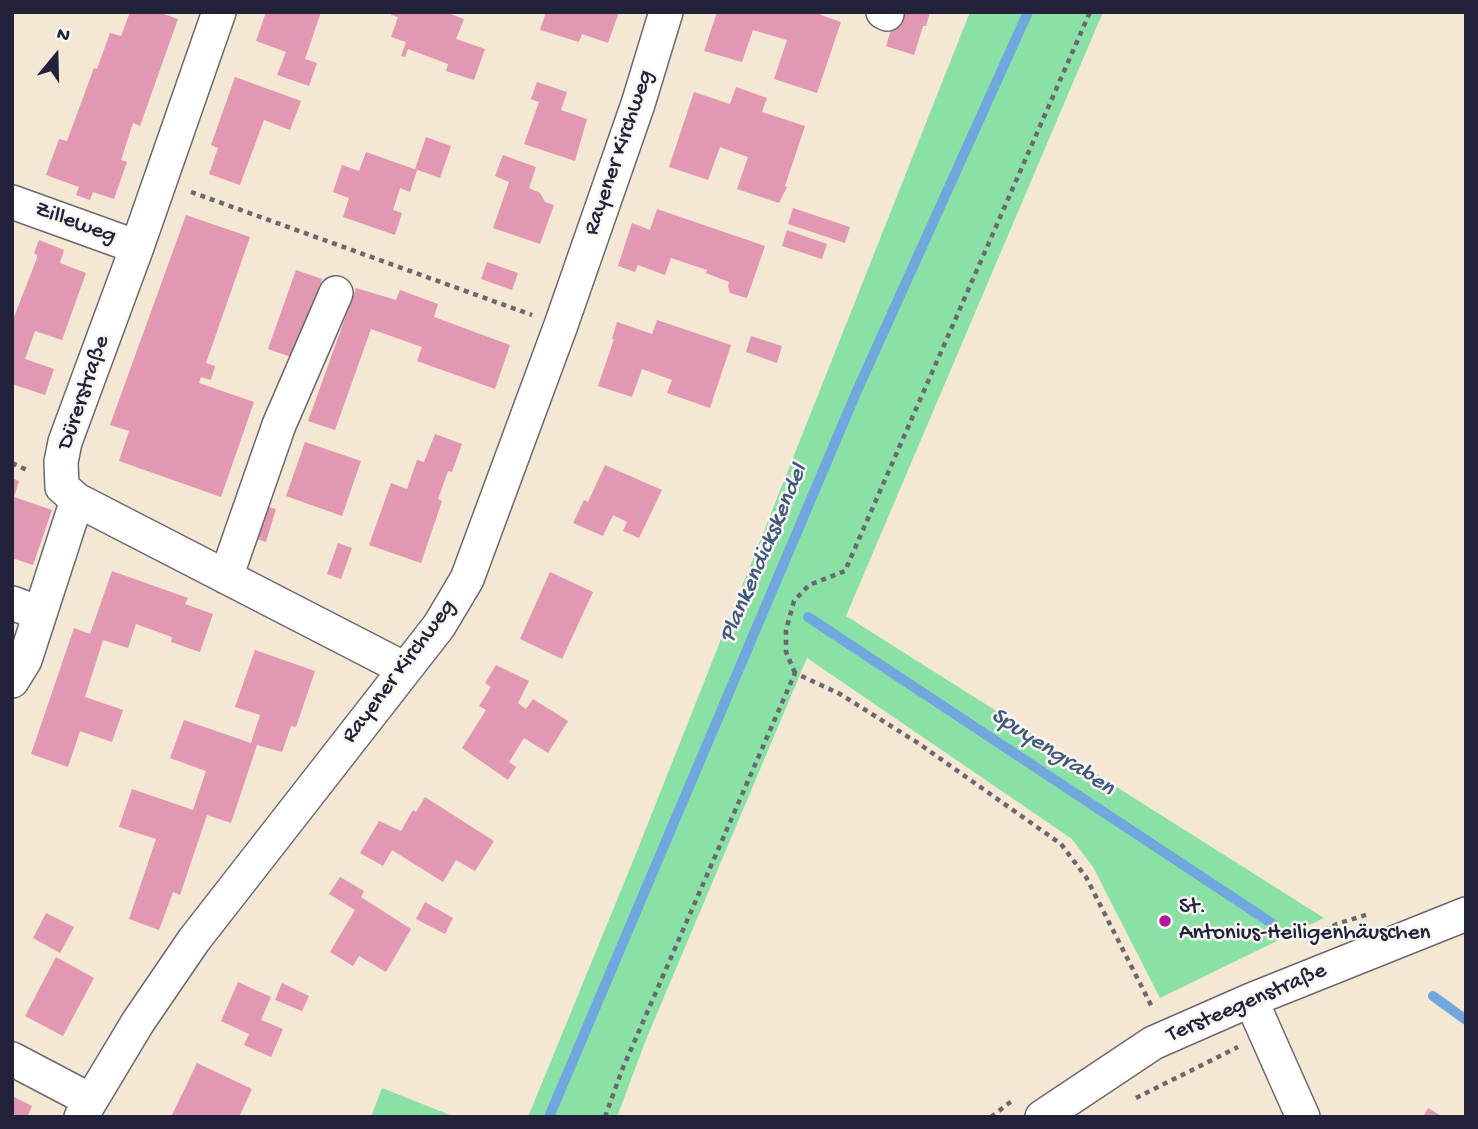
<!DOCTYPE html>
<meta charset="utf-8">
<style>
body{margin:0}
#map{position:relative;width:1478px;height:1129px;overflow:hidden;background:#f4e7d4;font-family:"Gochi Hand",sans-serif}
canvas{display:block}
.frame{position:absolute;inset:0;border:14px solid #22223b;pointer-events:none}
.north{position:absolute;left:21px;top:21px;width:70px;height:70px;-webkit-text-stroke:5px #f6f6f2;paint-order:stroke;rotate:19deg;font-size:19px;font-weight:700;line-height:28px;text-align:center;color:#22223b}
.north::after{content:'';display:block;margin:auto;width:24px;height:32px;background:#22223b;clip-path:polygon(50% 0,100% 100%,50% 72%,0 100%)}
</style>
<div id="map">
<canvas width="1478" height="1129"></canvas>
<div class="frame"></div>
<div class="north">N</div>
</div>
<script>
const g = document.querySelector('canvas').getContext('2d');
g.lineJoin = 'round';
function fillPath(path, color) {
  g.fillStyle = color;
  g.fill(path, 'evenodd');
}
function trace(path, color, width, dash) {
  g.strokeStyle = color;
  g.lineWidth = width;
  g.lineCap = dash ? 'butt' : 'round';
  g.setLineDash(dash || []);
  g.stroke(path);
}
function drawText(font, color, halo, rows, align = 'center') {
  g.font = font + ' "Gochi Hand",sans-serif';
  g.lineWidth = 5;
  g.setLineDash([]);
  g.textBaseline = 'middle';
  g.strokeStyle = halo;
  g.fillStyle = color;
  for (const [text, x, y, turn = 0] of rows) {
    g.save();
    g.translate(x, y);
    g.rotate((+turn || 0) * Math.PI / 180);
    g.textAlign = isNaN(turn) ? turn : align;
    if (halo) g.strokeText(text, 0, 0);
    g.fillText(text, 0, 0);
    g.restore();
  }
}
const green = new Path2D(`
 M 970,12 L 1103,12 L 846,616 L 1324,918 L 1160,998 L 1093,867 L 1072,839 L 807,658 L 645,1042 L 617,1117 L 528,1117 L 633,861 Z
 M 382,1088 L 455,1117 L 371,1117 Z`);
const stream = new Path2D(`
 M 808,617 L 1273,924
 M 1433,996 L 1466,1020
 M 549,1117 L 856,393 L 1028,12`);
const building = new Path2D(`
 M 130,12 L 158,12 L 178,19 L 140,126 L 133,123 L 121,160 L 127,162 L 114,199 L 93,192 L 90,200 L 76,195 L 79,187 L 46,175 L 59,139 L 67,141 L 94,68 L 97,69 L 110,33 L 121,36 Z
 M 266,12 L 321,12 L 305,59 L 317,63 L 309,86 L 277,75 L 286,52 L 256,41 Z
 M 392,12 L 445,12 L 464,19 L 456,39 L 485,49 L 474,80 L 446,71 L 448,64 L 408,49 L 405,57 L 401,56 L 406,42 L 391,37 L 398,17 L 391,15 Z
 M 546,12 L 619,12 L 608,43 L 582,34 L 579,42 L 540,30 Z
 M 717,12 L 822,12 L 821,15 L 841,22 L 817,93 L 774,79 L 787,40 L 753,30 L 742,62 L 704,51 Z
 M 898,12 L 930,12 L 926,26 L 923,26 L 914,55 L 886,46 L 895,17 L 903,20 L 897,17 Z
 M 235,77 L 301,101 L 290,130 L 264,120 L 240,185 L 209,174 L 218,148 L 211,145 Z
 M 537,82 L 567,92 L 561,110 L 587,119 L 575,161 L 524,144 L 539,102 L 531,99 Z
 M 736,87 L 767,98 L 762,112 L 805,126 L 785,186 L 787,187 L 779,203 L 737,189 L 748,157 L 720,147 L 708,180 L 669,167 L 694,92 L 730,104 Z
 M 426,137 L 451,146 L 440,178 L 415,169 Z
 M 366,152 L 417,170 L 410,192 L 400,188 L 393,210 L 402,213 L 395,235 L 343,217 L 349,198 L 333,192 L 342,165 L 359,171 Z
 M 503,155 L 536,167 L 529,188 L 540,193 L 545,202 L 554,205 L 540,244 L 493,228 L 509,182 L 495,176 Z
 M 793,208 L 850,227 L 845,243 L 788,224 Z
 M 657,209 L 765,246 L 747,298 L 730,293 L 728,286 L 729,282 L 706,273 L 707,270 L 671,258 L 665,275 L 638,265 L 635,272 L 618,266 L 632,223 L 650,230 Z
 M 186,215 L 250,237 L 206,363 L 215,366 L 211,380 L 201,377 L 199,383 L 254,402 L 221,497 L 119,461 L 129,431 L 110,425 Z
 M 787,230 L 827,244 L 822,259 L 782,246 Z
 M 39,240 L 64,250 L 60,263 L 86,273 L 62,340 L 35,331 L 25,359 L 54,369 L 45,395 L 12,384 L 12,322 L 37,258 L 37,255 L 34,253 Z
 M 487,262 L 518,273 L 512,290 L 481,279 Z
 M 296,270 L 322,279 L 294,358 L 268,349 Z
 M 356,288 L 396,300 L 400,290 L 438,304 L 434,317 L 510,345 L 495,389 L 417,361 L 422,347 L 371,329 L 335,430 L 308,421 Z
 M 657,320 L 731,345 L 710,408 L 667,393 L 672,380 L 642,369 L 632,397 L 598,386 L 614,339 L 612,339 L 617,322 L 652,334 Z
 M 751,336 L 782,346 L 777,363 L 746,352 Z
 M 435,434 L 462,444 L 452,472 L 448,471 L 438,499 L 442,501 L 421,563 L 369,545 L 391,483 L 407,489 L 417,460 L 424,462 Z
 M 305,442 L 361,461 L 342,516 L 286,496 Z
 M 605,465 L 662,490 L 639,538 L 623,531 L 627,522 L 613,515 L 603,536 L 573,523 L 584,500 L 588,502 Z
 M 12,478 L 19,481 L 14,497 L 52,510 L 33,565 L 12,558 Z
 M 261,505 L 276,509 L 266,542 L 251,537 Z
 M 338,543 L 352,548 L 341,579 L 327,574 Z
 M 112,571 L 188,598 L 185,604 L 213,614 L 200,652 L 171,642 L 172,637 L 136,624 L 128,648 L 103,640 L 85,697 L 123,710 L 112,742 L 80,731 L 68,767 L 31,754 L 74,628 L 90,634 Z
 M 550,572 L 593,592 L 562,659 L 520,639 Z
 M 255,650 L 315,671 L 296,727 L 291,726 L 282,752 L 257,745 L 231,823 L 207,815 L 180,895 L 173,892 L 159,930 L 129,919 L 156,839 L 119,827 L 132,789 L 193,810 L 206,771 L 170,758 L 184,720 L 251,743 L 260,715 L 235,707 Z
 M 496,665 L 529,681 L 518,703 L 526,709 L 533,699 L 568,721 L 548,753 L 524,738 L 509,762 L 516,767 L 508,780 L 462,748 L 486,710 L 479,706 L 491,687 L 485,683 Z
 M 425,797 L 494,841 L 475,871 L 456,860 L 443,882 L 392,850 L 383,866 L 360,853 L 379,821 L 401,831 L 413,810 L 416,812 Z
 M 340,877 L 364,891 L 361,897 L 411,929 L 386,972 L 359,956 L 353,966 L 330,952 L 355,910 L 329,894 Z
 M 425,902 L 453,918 L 445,934 L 416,919 Z
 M 46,913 L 74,927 L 60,953 L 33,938 Z
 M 56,957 L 94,978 L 63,1036 L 25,1016 Z
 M 238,982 L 271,997 L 261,1020 L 283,1029 L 271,1057 L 244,1045 L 249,1034 L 221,1021 Z
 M 282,983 L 309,996 L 302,1011 L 275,1000 Z
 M 197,1063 L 252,1089 L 239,1117 L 171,1117 Z
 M 12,1096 L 32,1106 L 27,1117 L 12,1117 Z
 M 1428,1108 L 1443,1117 L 1423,1117 Z`);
const path = new Path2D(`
 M 191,192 L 532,315
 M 12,463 L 27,470
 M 795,673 L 786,652 L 786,630 L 794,601 L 809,585 L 845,571 L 1090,12
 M 1315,935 L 1337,924 L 1369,914
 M 1136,1098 L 1238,1047
 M 605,1117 L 622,1070 L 795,673 L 840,694 L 918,743 L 1061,844 L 1086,877 L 1152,1007
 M 991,1117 L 1013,1100`);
const minor = new Path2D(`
 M 219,12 L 137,247 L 65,442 L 61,462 L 62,487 L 77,500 L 405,669
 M 883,12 L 887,14
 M 12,202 L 137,247
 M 226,577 L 279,425 L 336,293
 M 12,603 L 39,613
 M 12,681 L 25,660 L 77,500
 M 1251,1000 L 1303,1117
 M 12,1059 L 90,1100
 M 81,1117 L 138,1022 L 194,940 L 439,626 L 467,579 L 561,325 L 638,104 L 666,12
 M 1042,1117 L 1153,1043 L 1251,1000 L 1466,914`);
const markers = [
 [1165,921,7,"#b5179e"]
];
const streetNames = [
 ["Rayener Kirchweg",620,153,-71],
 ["Zilleweg",75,224,20],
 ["Dürerstraße",85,393,-71],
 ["Rayener Kirchweg",400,672,-53],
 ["Tersteegenstraße",1247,1004,-23]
];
const poiNames = [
 ["St.",1179,908],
 ["Antonius-Heiligenhäuschen",1179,934]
];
const waterNames = [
 ["Plankendickskendel",765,554,-67],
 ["Spuyengraben",1052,753,33]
];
fillPath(green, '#89e1a6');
trace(stream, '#6fa7de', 10);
fillPath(building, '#e297b2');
trace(minor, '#6c6771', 36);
trace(path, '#6c6771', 4.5, [5, 5]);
trace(minor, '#fff', 33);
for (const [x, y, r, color] of markers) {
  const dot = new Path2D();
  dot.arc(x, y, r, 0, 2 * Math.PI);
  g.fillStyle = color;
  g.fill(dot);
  trace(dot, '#f6f6f2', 2.5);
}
drawText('23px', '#22223b', '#f6f6f2', streetNames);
drawText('23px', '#22223b', '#f6f6f2', poiNames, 'left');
drawText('italic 24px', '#41577c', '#f6f6f2', waterNames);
</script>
